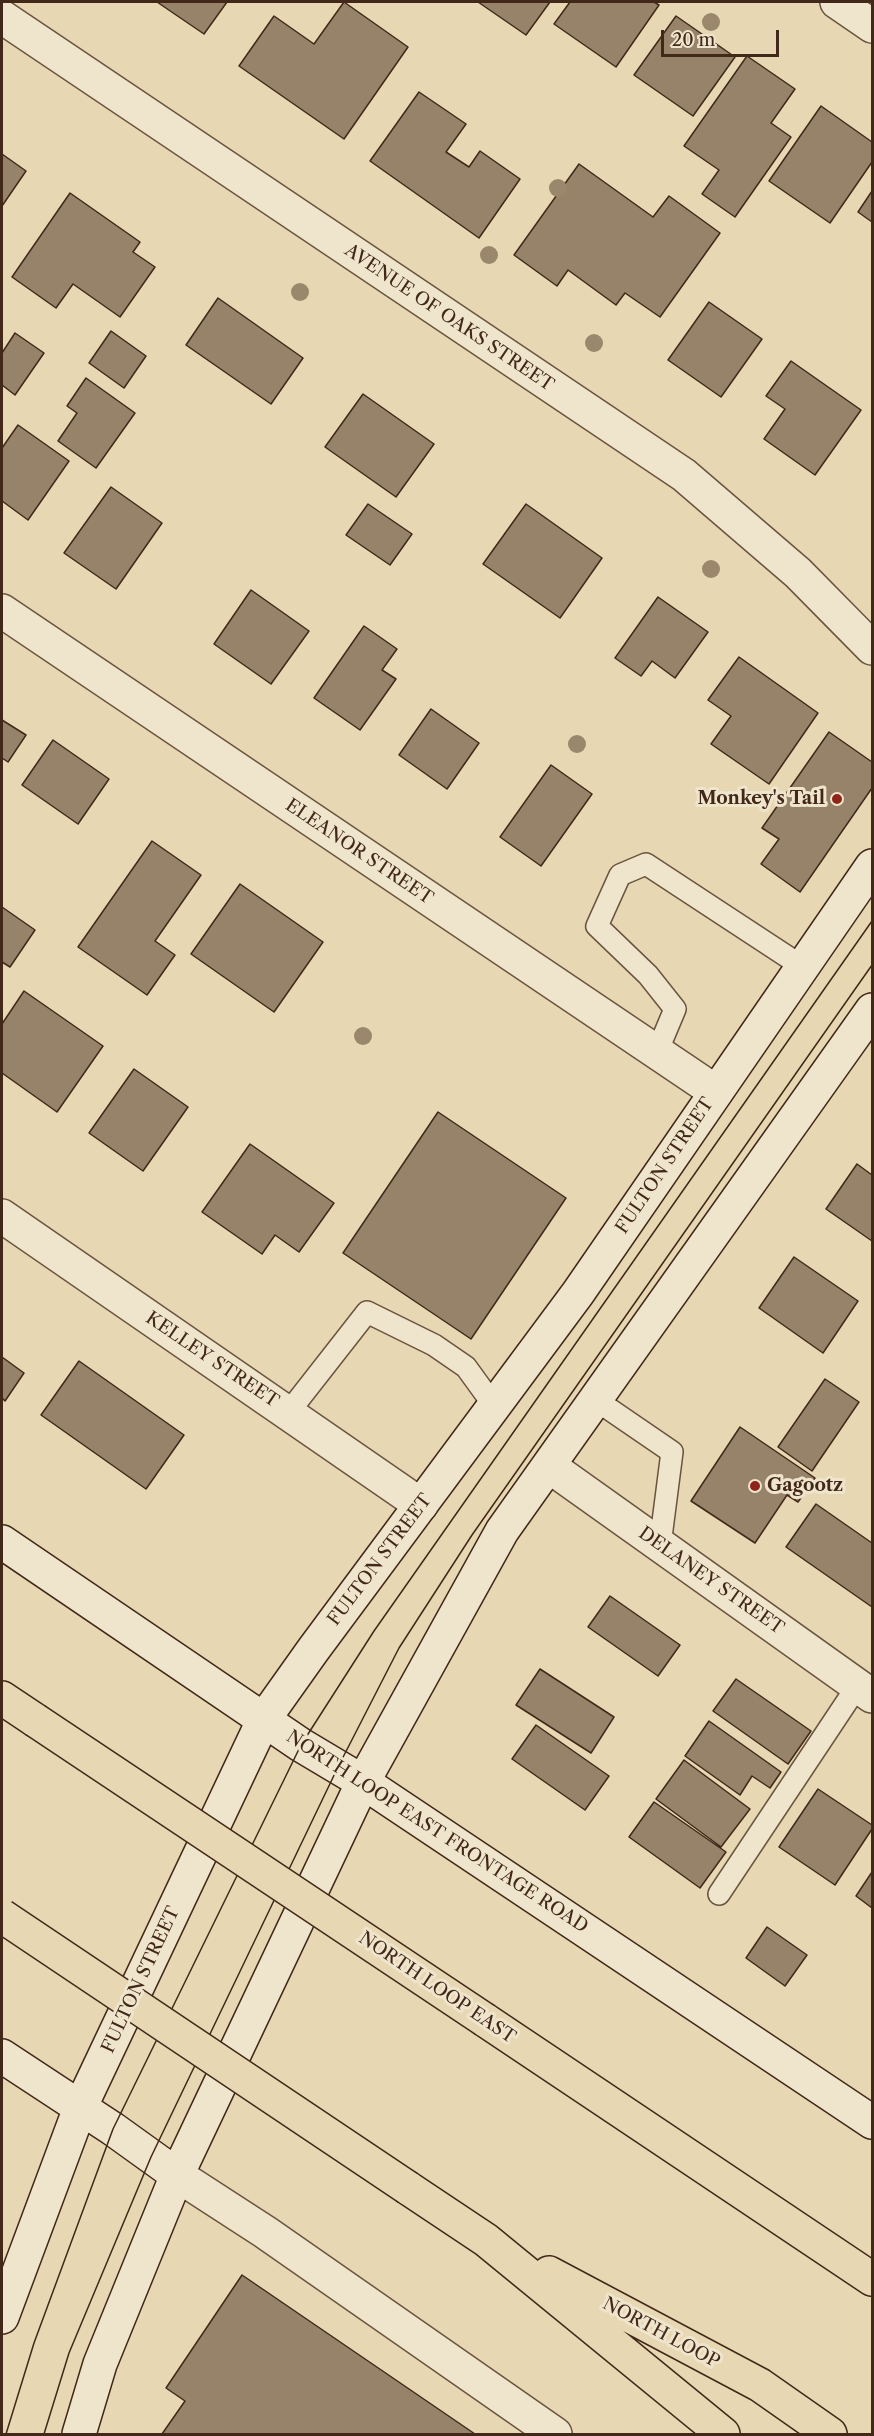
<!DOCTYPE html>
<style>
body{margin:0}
#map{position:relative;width:874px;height:2436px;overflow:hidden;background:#e7d7b2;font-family:"Libre Caslon Text",serif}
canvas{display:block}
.frame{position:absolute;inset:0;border:3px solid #412819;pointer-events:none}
.scale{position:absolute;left:661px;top:30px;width:118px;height:27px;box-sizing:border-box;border:3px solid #412819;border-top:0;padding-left:8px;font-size:18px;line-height:21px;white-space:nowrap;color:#412819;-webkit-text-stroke:4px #efe5cd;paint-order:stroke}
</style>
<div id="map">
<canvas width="874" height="2436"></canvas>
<div class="frame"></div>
<div class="scale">20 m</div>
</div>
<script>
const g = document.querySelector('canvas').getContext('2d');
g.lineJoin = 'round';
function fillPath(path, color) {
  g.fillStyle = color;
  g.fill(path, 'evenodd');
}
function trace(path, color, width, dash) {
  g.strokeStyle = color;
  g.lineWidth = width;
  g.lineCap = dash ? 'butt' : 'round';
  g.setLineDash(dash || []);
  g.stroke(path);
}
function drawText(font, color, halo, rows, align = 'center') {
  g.font = font + ' "Libre Caslon Text",serif';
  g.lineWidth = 6;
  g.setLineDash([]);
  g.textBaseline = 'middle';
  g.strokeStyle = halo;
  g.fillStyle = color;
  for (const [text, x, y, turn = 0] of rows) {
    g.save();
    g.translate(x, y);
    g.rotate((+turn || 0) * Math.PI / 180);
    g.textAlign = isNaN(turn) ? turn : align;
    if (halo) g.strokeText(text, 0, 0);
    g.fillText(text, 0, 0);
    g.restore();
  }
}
const building = new Path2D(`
 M 157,2 L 227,2 L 204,34 Z
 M 344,2 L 408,47 L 344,139 L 239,66 L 274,16 L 314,44 Z
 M 478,2 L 550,2 L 526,35 Z
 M 570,2 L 654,2 L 659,5 L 616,67 L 554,24 Z
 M 676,16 L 735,57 L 693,116 L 634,75 Z
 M 747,56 L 795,89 L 771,123 L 791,137 L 735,217 L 702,194 L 719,170 L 684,146 Z
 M 419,92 L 466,124 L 446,152 L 469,167 L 480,151 L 520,179 L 479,238 L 370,161 Z
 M 821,106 L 872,142 L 872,162 L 830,223 L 769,181 Z
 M 2,154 L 26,171 L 2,206 Z
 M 579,164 L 653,217 L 669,196 L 720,233 L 660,317 L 625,293 L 616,305 L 568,270 L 557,286 L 514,255 Z
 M 872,191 L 872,222 L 858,212 Z
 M 70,193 L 140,242 L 133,252 L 155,267 L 120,317 L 73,284 L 56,308 L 12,277 Z
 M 218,298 L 303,358 L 271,404 L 186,345 Z
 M 709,302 L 762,339 L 721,397 L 668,360 Z
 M 111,331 L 146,356 L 124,388 L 89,363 Z
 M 15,333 L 44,353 L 15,395 L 2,385 L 2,353 Z
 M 791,361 L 861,410 L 815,475 L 764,439 L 785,409 L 766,396 Z
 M 86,378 L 135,413 L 96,468 L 58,441 L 77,413 L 67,406 Z
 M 363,394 L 434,444 L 396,497 L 325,447 Z
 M 18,425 L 69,461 L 28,520 L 2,501 L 2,448 Z
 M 111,487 L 162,523 L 116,589 L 64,553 Z
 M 368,504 L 412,534 L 390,565 L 346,535 Z
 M 526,504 L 602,558 L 560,618 L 483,564 Z
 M 251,590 L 309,631 L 271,684 L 214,644 Z
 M 658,597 L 708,632 L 675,678 L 652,661 L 641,676 L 615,658 Z
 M 364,626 L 397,649 L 382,670 L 396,679 L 360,730 L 314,698 Z
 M 739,657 L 818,713 L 769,784 L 711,744 L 731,716 L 708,700 Z
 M 431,709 L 479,743 L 447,789 L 399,755 Z
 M 2,720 L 26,735 L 8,762 L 2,758 Z
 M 829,732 L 872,762 L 872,788 L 800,892 L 761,864 L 779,839 L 762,828 Z
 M 53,740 L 109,779 L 78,824 L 22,785 Z
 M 551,765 L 592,794 L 541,866 L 500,837 Z
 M 152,841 L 201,875 L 155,941 L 175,955 L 147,995 L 78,947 Z
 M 240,884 L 323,942 L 274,1012 L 191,954 Z
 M 2,907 L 35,930 L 10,967 L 2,962 Z
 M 24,991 L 103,1046 L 57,1112 L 2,1073 L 2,1024 Z
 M 134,1069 L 188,1107 L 143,1171 L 89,1133 Z
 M 438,1112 L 566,1198 L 471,1339 L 343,1253 Z
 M 250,1144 L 334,1203 L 299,1252 L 275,1235 L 262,1254 L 202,1212 Z
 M 857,1164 L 872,1175 L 872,1241 L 826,1209 Z
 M 794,1257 L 858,1301 L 823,1353 L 759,1308 Z
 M 2,1357 L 24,1373 L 5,1401 L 2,1398 Z
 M 79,1361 L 184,1435 L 146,1489 L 41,1415 Z
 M 825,1379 L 859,1402 L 812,1471 L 778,1447 Z
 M 740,1427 L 815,1478 L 798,1502 L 787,1495 L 755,1543 L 691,1501 Z
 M 816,1504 L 872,1543 L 872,1607 L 786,1547 Z
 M 610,1596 L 680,1645 L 658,1676 L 588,1627 Z
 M 540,1669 L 614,1717 L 591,1753 L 516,1705 Z
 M 736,1679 L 811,1731 L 788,1764 L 713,1711 Z
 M 709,1721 L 781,1772 L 770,1788 L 752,1776 L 740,1795 L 685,1756 Z
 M 536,1725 L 609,1776 L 585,1810 L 512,1759 Z
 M 684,1760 L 750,1809 L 721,1847 L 656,1799 Z
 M 818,1789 L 872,1825 L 872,1829 L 835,1885 L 779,1847 Z
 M 654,1802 L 726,1852 L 700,1888 L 629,1837 Z
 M 872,1872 L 872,1908 L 856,1896 Z
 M 767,1927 L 807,1955 L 785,1986 L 746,1958 Z
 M 242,2275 L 475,2434 L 162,2434 L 185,2401 L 166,2388 Z`);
const service = new Path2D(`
 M 657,1052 L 675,1009 L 648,975 L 597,926 L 620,875 L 646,864 L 803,967
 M 596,1400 L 672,1452 L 660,1545
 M 288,1413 L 367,1312 L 434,1345 L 466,1367 L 495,1407
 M 719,1894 L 858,1685`);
const minor = new Path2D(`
 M 837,2 L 872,26
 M 2,17 L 684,475 L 798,573 L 872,648
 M 2,611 L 716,1092
 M 2,1216 L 421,1505
 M 549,1466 L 872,1696`);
const tertiary = new Path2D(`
 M 177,2175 L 265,2232 L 555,2434`);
const secondary = new Path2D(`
 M 2,1542 L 301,1745 L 363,1782 L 872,2122
 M 2,2056 L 113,2129 L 177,2175
 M 2,2317 L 80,2108 L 264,1719 L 313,1650 L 578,1293 L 872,866
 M 79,2434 L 100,2364 L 177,2175 L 363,1782 L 502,1531 L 872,1010`);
const motorway = new Path2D(`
 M 2,1698 L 35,1720
 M 485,2020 L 872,2279
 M 408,2188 L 486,2240 L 723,2434
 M 549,2273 L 760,2385 L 830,2434`);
const tram = new Path2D(`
 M 6,2434 L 34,2343 L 113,2129 L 301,1745 L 374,1631 L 872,921
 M 44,2434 L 69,2353 L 151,2157 L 338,1767 L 399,1648 L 472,1535 L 872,965`);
const motorwayBridge = new Path2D(`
 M 35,1720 L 485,2020
 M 2,1916 L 408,2188`);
const trees = [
 [711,22],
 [558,188],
 [489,255],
 [300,292],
 [594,343],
 [711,569],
 [577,744],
 [363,1036]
];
const markers = [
 [837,799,6,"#8f2418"],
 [755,1486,6,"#8f2418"]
];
const streetNames = [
 ["AVENUE OF OAKS STREET",449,318,34],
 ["ELEANOR STREET",359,852,34],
 ["FULTON STREET",665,1166,-56],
 ["KELLEY STREET",212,1360,34],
 ["FULTON STREET",380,1560,-53],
 ["DELANEY STREET",711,1581,35],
 ["NORTH LOOP EAST FRONTAGE ROAD",437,1832,33],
 ["FULTON STREET",141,1980,-65],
 ["NORTH LOOP EAST",437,1988,34],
 ["NORTH LOOP",661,2333,28]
];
const poiNames = [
 ["Monkey's Tail",825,799],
 ["Gagootz",767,1486,"left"]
];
fillPath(building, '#978369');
trace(building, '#412819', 1.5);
trace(service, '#6a543f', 24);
trace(minor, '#6a543f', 36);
trace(tertiary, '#6a543f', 36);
trace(secondary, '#412819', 36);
trace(motorway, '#412819', 36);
trace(service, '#efe5cd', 21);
trace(minor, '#efe5cd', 33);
trace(tertiary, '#efe5cd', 33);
trace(secondary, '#efe5cd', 33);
trace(motorway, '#e7d7b2', 33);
trace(tram, '#412819', 1.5);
trace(motorwayBridge, '#412819', 36, []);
trace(motorwayBridge, '#e7d7b2', 33);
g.fillStyle = '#9b876c';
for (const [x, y] of trees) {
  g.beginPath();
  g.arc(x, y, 9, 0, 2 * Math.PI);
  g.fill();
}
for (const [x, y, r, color] of markers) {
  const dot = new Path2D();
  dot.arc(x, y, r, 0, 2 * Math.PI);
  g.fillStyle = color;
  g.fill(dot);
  trace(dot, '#efe5cd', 2);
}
drawText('18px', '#412819', '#efe5cd', streetNames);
drawText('bold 18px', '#412819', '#efe5cd', poiNames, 'right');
</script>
